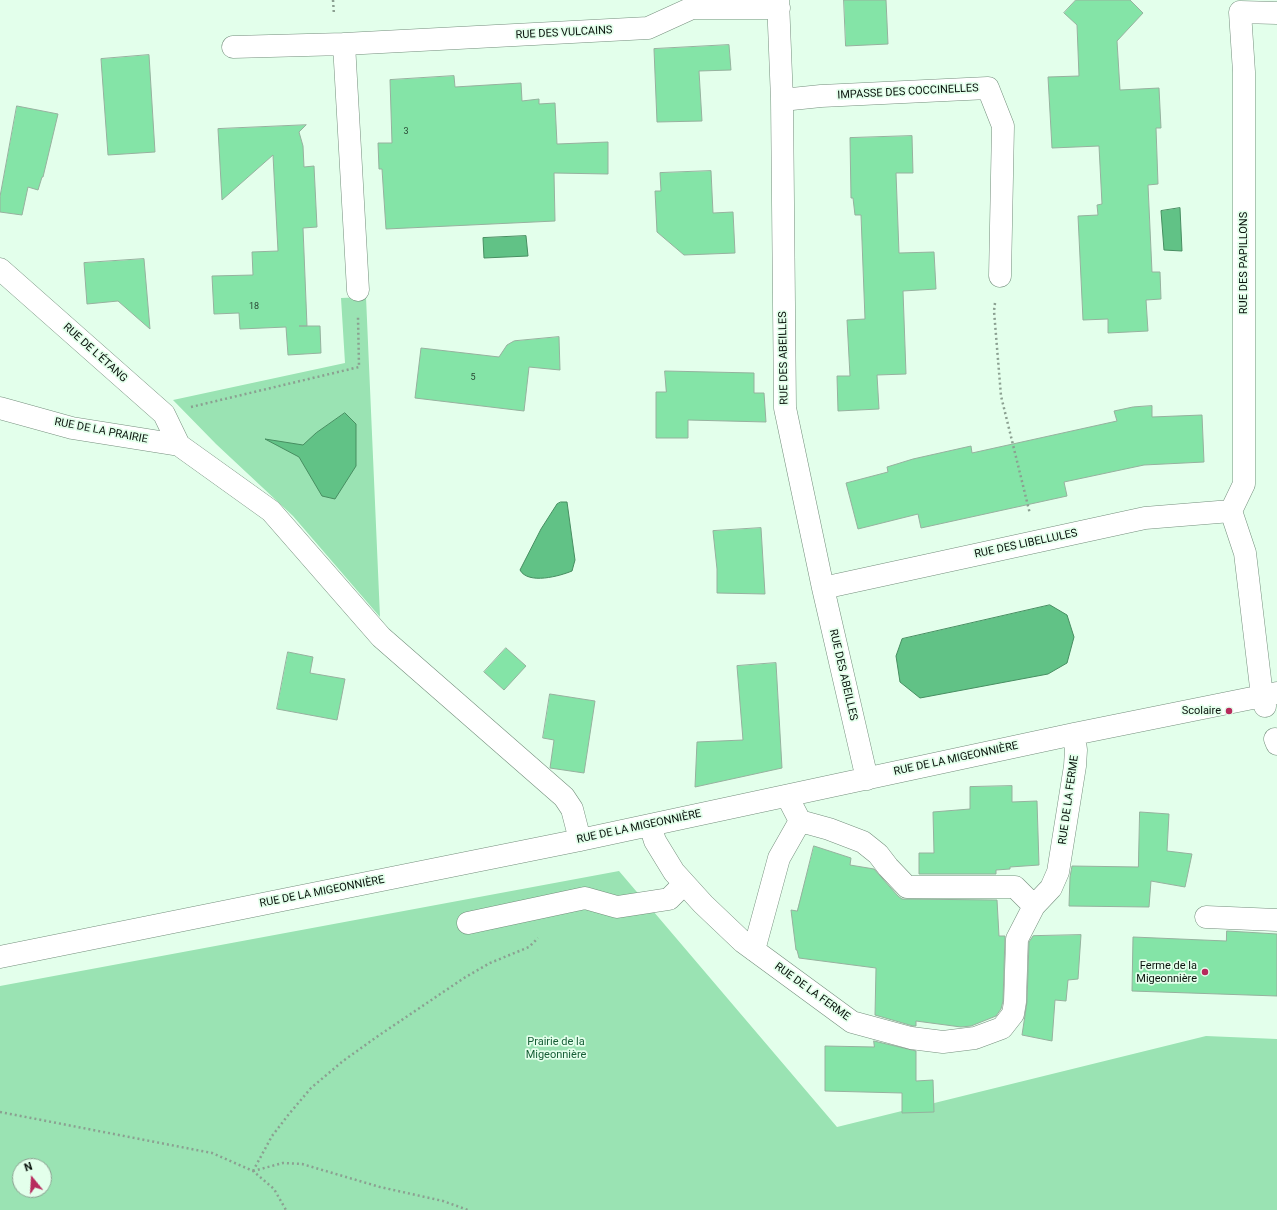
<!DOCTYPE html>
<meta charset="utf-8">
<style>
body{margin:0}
#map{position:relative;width:1277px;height:1210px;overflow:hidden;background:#e3ffeb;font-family:Roboto,sans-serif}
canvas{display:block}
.north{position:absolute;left:12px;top:1158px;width:40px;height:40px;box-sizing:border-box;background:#e3ffeb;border:1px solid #8ca192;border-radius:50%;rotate:342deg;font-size:11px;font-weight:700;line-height:16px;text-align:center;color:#09130c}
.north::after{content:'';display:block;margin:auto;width:14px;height:18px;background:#b72a5d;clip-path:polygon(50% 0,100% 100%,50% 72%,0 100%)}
</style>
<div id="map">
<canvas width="1277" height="1210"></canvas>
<div class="north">N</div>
</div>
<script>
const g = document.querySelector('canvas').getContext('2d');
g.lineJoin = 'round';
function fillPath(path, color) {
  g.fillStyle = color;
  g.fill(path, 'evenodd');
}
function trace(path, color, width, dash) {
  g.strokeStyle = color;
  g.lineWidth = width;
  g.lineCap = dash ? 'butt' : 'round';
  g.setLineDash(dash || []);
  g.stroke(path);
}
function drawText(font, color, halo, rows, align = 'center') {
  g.font = font + ' Roboto,sans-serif';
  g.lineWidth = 3.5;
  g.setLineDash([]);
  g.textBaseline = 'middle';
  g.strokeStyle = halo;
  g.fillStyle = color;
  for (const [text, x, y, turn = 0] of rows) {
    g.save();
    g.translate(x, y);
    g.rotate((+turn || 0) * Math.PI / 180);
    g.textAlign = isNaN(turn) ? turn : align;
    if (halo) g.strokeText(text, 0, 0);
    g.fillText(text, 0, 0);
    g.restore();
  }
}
const green = new Path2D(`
 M 366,297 L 380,617 L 293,516 L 216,444 L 173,400 L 345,363 L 341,298 Z
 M 619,871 L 837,1127 L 1206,1036 L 1277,1039 L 1277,1210 L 0,1210 L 0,986 ZM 20,1166 L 44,1166 L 44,1190 L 20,1190 Z`);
const water = new Path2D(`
 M 1180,208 L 1182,251 L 1164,250 L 1161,211 Z
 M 526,236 L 528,256 L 484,258 L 483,238 Z
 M 345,413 L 356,424 L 356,466 L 335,499 L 322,496 L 299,457 L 265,439 L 303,445 L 316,433 Z
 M 561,502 L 567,502 L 575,560 L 572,571 C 560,576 528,585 520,570 L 541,529 L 557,504 Z
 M 1050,605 L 1067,615 L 1074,637 L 1067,663 L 1048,674 L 920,698 L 900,682 L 896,656 L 902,639 Z`);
const building = new Path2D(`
 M 844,0 L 886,0 L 888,44 L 846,46 Z
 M 1076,0 L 1130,0 L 1143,13 L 1117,41 L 1120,90 L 1159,88 L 1161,128 L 1156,128 L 1158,184 L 1148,185 L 1152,272 L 1160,272 L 1161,299 L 1146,300 L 1148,331 L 1108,333 L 1108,319 L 1083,320 L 1078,216 L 1098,215 L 1097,205 L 1102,204 L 1099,146 L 1052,148 L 1048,77 L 1079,76 L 1077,25 L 1064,13 Z
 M 729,45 L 731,70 L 699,71 L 702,121 L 657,122 L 654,49 Z
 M 149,55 L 155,152 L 108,155 L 101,59 Z
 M 454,76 L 455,87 L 521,83 L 522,101 L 539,99 L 539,104 L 555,103 L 557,144 L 608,142 L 608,174 L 554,173 L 555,221 L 386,229 L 382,169 L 379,169 L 378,143 L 392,143 L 390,80 Z
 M 17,106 L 58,114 L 43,177 L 42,177 L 38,190 L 28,187 L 22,215 L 0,212 L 0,197 Z
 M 306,125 L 299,132 L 303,146 L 304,167 L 314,166 L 317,227 L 303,228 L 307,326 L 299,326 L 320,326 L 321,353 L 288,355 L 286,327 L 240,329 L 239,313 L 214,314 L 212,276 L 253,275 L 252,252 L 278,251 L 273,155 L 222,200 L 218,129 Z
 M 912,136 L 913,173 L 896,173 L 899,253 L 934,252 L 936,289 L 903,291 L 906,374 L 877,375 L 879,409 L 838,411 L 837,376 L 850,376 L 847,320 L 865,319 L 861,215 L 855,215 L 853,198 L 851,198 L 850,138 Z
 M 711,171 L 713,213 L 733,212 L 735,253 L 684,255 L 657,232 L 655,191 L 661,191 L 660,173 Z
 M 144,259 L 150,329 L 118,301 L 87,304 L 84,263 Z
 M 559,337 L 560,370 L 529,367 L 524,411 L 415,398 L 421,348 L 499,357 L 507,345 L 514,341 Z
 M 665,371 L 754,373 L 754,393 L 764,393 L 766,422 L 688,420 L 688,438 L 656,438 L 656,392 L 666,392 Z
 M 1152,406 L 1152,417 L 1202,415 L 1204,462 L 1144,465 L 1064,482 L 1067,496 L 921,528 L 918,514 L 858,529 L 846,483 L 888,472 L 887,467 L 913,459 L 971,446 L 972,453 L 1117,421 L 1114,411 L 1133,407 Z
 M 761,528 L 765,594 L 717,593 L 717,569 L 713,531 Z
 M 506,648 L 526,666 L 504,690 L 484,672 Z
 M 288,652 L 313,657 L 310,673 L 345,679 L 337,720 L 277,709 Z
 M 776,663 L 782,768 L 695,787 L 697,742 L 743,740 L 737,666 Z
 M 550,694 L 595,701 L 584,773 L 550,768 L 554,740 L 543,738 Z
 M 1012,786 L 1012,802 L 1037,801 L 1039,865 L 1010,867 L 1010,869 L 996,870 L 996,874 L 919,874 L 919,853 L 934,853 L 933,812 L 970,809 L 970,787 Z
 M 1140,812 L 1169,814 L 1167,851 L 1192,854 L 1185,887 L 1151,881 L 1149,907 L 1069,906 L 1070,877 L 1072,866 L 1138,867 Z
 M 814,846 L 851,858 L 850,865 L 874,869 L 898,896 L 902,899 L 997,900 L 999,936 L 1005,936 L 1003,1001 L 1001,1009 L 996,1016 L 971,1026 L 961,1027 L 916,1021 L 916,1026 L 913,1026 L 875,1015 L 876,968 L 799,958 L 797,950 L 796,950 L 791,910 L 797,911 Z
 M 1227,931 L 1277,934 L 1277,996 L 1132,991 L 1133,937 L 1226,941 Z
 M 1081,935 L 1078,979 L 1068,980 L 1066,1001 L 1055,1000 L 1052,1041 L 1022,1035 L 1027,1002 L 1029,942 L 1033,936 Z
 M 874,1041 L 916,1051 L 916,1081 L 933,1080 L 934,1112 L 902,1113 L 902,1093 L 825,1091 L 825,1046 L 874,1047 Z`);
const path = new Path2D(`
 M 333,0 L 334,15
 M 995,303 L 994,311 L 1001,396 L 1030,514
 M 191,407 L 359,367 L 358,317
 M 0,1112 L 212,1153 L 253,1171 L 274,1189 L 286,1210
 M 253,1171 L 272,1136 L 289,1114 L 311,1088 L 343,1061 L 378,1036 L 464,978 L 490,963 L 529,947 L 538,938
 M 253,1171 L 283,1163 L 302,1164 L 380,1187 L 443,1201 L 468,1210`);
const minor = new Path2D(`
 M 778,0 L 782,100 L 785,408 L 823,588 L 867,779
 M 344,44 L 358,290
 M 233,47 L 344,44 L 648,28 L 692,8 L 779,8
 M 782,100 L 821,96 L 988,88 L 1003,126 L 1000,276
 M 0,269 L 164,414 L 179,445
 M 0,408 L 72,428 L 179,445 L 271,511 L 381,637 L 564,797 L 572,809 L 580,840
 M 1231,511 L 1244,484 L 1244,72 L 1240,12 L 1277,13
 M 1231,511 L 1245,553 L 1262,696 L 1265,706
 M 823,588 L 1145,518 L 1231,511
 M 1275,739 L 1277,744
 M 787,796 L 800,821 L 829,829 L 863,842 L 878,854 L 888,867 L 907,887 L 1015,887 L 1034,906
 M 650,825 L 655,841 L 674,872 L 703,904 L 743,942 L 852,1022 L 911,1038 L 943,1042 L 975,1038 L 1002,1028 L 1013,1014 L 1015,1002 L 1017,939 L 1034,906 L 1051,888 L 1058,872 L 1075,766 L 1076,750 L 1074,734
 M 1206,917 L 1277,920
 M 468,923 L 585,898 L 617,907 L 669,899 L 684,884
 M 754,950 L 779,858 L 800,821
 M 0,957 L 580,840 L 1074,734 L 1277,693`);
const markers = [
 [1229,711,4,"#b72a5d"],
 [1205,972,4,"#b72a5d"]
];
const numberNames = [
 ["3",406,132],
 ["18",254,307],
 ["5",473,378]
];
const streetNames = [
 ["RUE DES VULCAINS",564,33,-3],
 ["IMPASSE DES COCCINELLES",908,92,-3],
 ["RUE DES PAPILLONS",1244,263,-90],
 ["RUE DE L'ÉTANG",95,353,42],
 ["RUE DES ABEILLES",784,358,-91],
 ["RUE DE LA PRAIRIE",101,431,11],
 ["RUE DES LIBELLULES",1026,544,-12],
 ["RUE DES ABEILLES",843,675,77],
 ["RUE DE LA MIGEONNIÈRE",956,759,-12],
 ["RUE DE LA FERME",1069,800,-82],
 ["RUE DE LA MIGEONNIÈRE",639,827,-12],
 ["RUE DE LA MIGEONNIÈRE",322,892,-11],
 ["RUE DE LA FERME",812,992,36]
];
const poiNames = [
 ["Scolaire",1221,711],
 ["Ferme de la",1197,966],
 ["Migeonnière",1197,979]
];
const parkNames = [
 ["Prairie de la",556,1042],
 ["Migeonnière",556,1055]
];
fillPath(green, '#9ae3b3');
fillPath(water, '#61c286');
trace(water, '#478e61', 1);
fillPath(building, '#84e4a7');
trace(building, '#96b19e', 1);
trace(minor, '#758f7d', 23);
trace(path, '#8ba091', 2.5, [2, 3]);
trace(minor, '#fff', 22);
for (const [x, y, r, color] of markers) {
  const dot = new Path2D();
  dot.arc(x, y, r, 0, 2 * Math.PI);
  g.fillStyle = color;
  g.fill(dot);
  trace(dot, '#e3ffeb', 1.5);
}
drawText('9px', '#284733', null, numberNames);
drawText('11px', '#09130c', '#e3ffeb', streetNames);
drawText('11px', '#09130c', '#e3ffeb', poiNames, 'right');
drawText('11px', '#175e37', '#e3ffeb', parkNames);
</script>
